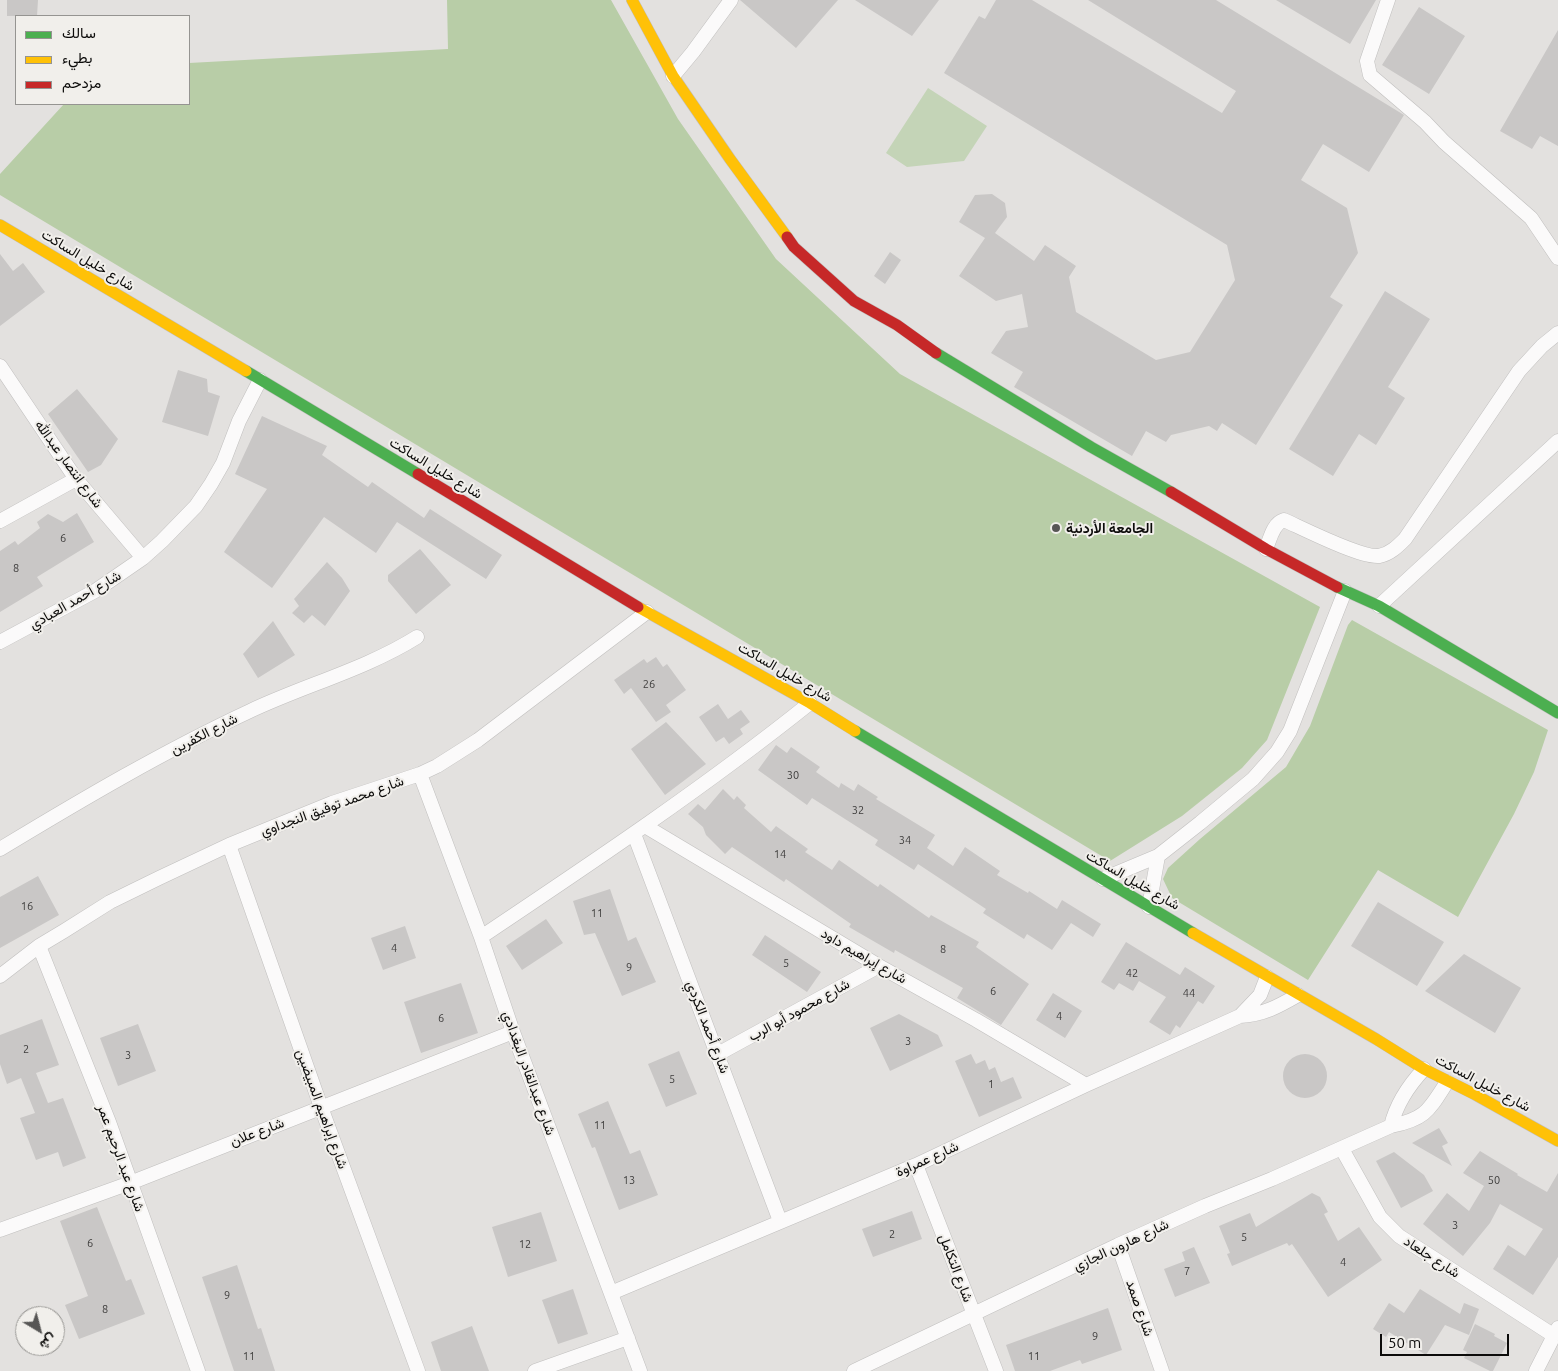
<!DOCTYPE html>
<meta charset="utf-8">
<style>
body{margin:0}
#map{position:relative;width:1558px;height:1371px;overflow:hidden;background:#e3e1df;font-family:Ubuntu,Vazirmatn,sans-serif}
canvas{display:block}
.legend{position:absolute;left:15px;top:15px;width:175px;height:90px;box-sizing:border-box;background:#f1efeb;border:1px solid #959491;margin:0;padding:6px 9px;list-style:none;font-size:15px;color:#0c0b0a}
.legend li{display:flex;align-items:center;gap:10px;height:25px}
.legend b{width:25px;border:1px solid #959491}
.north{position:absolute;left:15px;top:1306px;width:50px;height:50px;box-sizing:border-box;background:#f1efeb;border:1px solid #959491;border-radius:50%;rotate:143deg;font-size:14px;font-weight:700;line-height:20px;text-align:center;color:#0c0b0a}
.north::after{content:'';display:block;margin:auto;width:18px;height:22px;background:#575655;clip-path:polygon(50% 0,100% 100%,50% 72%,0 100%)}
.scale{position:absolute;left:1380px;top:1334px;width:129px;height:22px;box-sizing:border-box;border:2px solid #0c0b0a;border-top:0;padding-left:6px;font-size:15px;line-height:18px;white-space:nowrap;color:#0c0b0a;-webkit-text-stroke:4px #f1efeb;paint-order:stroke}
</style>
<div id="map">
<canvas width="1558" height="1371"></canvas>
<ul class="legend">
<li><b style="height:6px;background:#4caf50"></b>سالك</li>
<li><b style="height:6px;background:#ffc107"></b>بطيء</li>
<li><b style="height:6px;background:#c62828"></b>مزدحم</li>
</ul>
<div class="north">ش</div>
<div class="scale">50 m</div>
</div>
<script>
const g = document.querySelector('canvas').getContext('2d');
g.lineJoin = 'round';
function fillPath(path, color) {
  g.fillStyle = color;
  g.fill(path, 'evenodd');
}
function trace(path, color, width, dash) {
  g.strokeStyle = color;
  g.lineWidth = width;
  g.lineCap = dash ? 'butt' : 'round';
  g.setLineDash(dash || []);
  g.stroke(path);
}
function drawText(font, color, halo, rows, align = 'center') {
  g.font = font + ' Ubuntu,Vazirmatn,sans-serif';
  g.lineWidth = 4;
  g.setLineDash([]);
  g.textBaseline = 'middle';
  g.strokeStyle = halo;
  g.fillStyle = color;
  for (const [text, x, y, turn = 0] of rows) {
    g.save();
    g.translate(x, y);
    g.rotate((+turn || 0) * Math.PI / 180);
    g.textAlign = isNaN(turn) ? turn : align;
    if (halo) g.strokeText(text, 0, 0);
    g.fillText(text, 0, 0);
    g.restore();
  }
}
const green = new Path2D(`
 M 928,88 L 987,126 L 964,161 L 907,167 L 886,153 Z`);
const forest = new Path2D(`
 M 447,0 L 611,0 L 678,119 L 776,259 L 900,374 L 1320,607 L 1267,740 L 1242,768 L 1182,816 L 1110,861 L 0,195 L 0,174 L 64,104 L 189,104 L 189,63 L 448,49 Z
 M 1352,620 L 1548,730 L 1534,772 L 1514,814 L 1458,917 L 1378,870 L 1308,980 L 1172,898 L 1163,879 L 1168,868 L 1200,839 L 1286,767 L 1310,726 L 1348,625 Z`);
const building = new Path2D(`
 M 7,0 L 38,0 L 37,16 L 7,16 Z
 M 740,0 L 838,0 L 796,48 Z
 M 855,0 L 939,0 L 912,36 Z
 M 996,0 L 1032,0 L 1222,113 L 1236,91 L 1088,0 L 1216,0 L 1404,115 L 1369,172 L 1323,144 L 1301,180 L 1347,208 L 1358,253 L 1330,297 L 1343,305 L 1256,445 L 1222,423 L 1217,431 L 1209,426 L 1171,435 L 1166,442 L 1146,431 L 1132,456 L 1014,387 L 1023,372 L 991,353 L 1006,331 L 1028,327 L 1022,294 L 996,301 L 959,276 L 985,238 L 959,222 L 975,195 L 992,194 L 1005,203 L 1007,217 L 995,233 L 1034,261 L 1045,245 L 1076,266 L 1069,277 L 1076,312 L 1156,360 L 1190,352 L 1235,280 L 1227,245 L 944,73 L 979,16 L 985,19 Z
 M 1276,0 L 1376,0 L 1350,44 Z
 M 1419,7 L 1465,36 L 1429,94 L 1382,65 Z
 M 1558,30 L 1558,146 L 1540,136 L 1532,149 L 1500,131 Z
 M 890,252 L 901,260 L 885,284 L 874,276 Z
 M 0,254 L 13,271 L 23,263 L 45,292 L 0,326 Z
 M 1385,291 L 1430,319 L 1388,387 L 1405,398 L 1376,445 L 1359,434 L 1333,476 L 1289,449 Z
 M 178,370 L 207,379 L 208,392 L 220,396 L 208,436 L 162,422 Z
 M 77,389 L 118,439 L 101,465 L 88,472 L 48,414 Z
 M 262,416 L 327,446 L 322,455 L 368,487 L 372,482 L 424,518 L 430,509 L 502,555 L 486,579 L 397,522 L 376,553 L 324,517 L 272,588 L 224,552 L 267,489 L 235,474 Z
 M 77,513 L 94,542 L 37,577 L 43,586 L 0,612 L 0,551 L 15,541 L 18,545 L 40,528 L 37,522 L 48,514 L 63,522 Z
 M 420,549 L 451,585 L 416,614 L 388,581 L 388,575 Z
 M 327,562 L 342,578 L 350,591 L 325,626 L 312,615 L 304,623 L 292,613 L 299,606 L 294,599 Z
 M 273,621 L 295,655 L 258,678 L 243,654 Z
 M 656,657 L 663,667 L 667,664 L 686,690 L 666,705 L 671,712 L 656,722 L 631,688 L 624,694 L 614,680 L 644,659 L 647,663 Z
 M 718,704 L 728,719 L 741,710 L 750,722 L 740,729 L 743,734 L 729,744 L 724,737 L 716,742 L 699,717 Z
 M 666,722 L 706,764 L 665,795 L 631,749 Z
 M 776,745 L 787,753 L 791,747 L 820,767 L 816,772 L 839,788 L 841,783 L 854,791 L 858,784 L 878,797 L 876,799 L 935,835 L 927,848 L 953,866 L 965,847 L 1000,871 L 997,875 L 1028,893 L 1029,891 L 1057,909 L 1062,900 L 1101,924 L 1093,937 L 1071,923 L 1052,950 L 1027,934 L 1024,939 L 983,913 L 986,909 L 918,864 L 914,870 L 875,845 L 878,840 L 812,798 L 807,805 L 758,770 Z
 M 723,789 L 734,800 L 737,796 L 746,805 L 744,808 L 771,832 L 776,826 L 808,849 L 805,852 L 832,870 L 839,860 L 878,887 L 880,884 L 929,918 L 931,915 L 979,942 L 976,947 L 1029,984 L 1001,1025 L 957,998 L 963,988 L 895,950 L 894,953 L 849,927 L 851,924 L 786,879 L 784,882 L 732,847 L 725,854 L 706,835 L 703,827 L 688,814 L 698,804 L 705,810 Z
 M 38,876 L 59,915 L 0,948 L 0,897 Z
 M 610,889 L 628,941 L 636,937 L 656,982 L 622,996 L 595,933 L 584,935 L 573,901 Z
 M 1378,902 L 1444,942 L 1417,986 L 1351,946 Z
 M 546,919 L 563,943 L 522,970 L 506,946 Z
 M 405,926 L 416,958 L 383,970 L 371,938 Z
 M 765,935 L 821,972 L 807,992 L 752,955 Z
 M 1126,942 L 1180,975 L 1185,967 L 1215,986 L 1203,1004 L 1198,1001 L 1180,1028 L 1176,1025 L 1170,1035 L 1149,1022 L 1166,997 L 1139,981 L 1133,991 L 1119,983 L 1114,990 L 1101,982 Z
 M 1464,954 L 1521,988 L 1495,1033 L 1425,991 Z
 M 461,983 L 478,1033 L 421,1053 L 404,1002 Z
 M 1053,993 L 1082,1011 L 1065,1038 L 1036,1020 Z
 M 899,1014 L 938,1035 L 943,1046 L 890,1071 L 870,1028 Z
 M 42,1019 L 59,1065 L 36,1073 L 48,1103 L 63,1098 L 86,1158 L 63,1167 L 58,1152 L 36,1160 L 20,1118 L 35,1113 L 21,1078 L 7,1084 L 0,1064 L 0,1035 Z
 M 138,1024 L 156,1071 L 118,1086 L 100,1038 Z
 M 679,1051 L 697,1094 L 666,1107 L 648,1064 Z
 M1283 1076a22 22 0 1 1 44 0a22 22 0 1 1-44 0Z
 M 971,1054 L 976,1064 L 985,1060 L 989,1070 L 995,1067 L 1001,1082 L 1013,1077 L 1022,1098 L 979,1117 L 955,1061 Z
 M 608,1101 L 630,1154 L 640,1150 L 658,1195 L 619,1210 L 595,1147 L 592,1148 L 578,1114 Z
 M 1439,1128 L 1448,1143 L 1442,1146 L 1452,1166 L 1412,1143 Z
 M 1480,1151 L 1518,1174 L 1517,1175 L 1547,1192 L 1558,1173 L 1558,1257 L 1533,1295 L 1493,1269 L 1508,1245 L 1525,1256 L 1543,1229 L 1500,1204 L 1490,1223 L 1463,1256 L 1423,1224 L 1447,1193 L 1469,1211 L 1484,1186 L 1463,1173 Z
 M 1394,1152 L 1424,1175 L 1433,1191 L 1401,1208 L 1376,1161 Z
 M 1312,1193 L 1320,1197 L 1328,1212 L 1324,1214 L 1338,1241 L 1359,1227 L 1382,1260 L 1328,1297 L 1292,1244 L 1289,1246 L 1287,1243 L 1232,1266 L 1227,1254 L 1230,1253 L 1219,1226 L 1250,1213 L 1256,1227 Z
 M 97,1207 L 126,1281 L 131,1279 L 145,1314 L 79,1339 L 65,1305 L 88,1296 L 60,1221 Z
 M 912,1211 L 922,1239 L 873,1257 L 862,1229 Z
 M 541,1212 L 557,1261 L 508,1277 L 492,1227 Z
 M 1194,1247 L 1210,1283 L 1175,1297 L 1164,1269 L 1185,1261 L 1182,1252 Z
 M 237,1265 L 258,1329 L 261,1328 L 275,1371 L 234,1371 L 202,1277 Z
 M 573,1289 L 588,1334 L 558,1344 L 542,1300 Z
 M 1420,1289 L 1460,1314 L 1464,1303 L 1479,1309 L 1469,1335 L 1445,1325 L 1426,1355 L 1389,1332 L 1386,1337 L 1373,1329 L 1389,1303 L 1404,1313 Z
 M 1108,1308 L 1122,1350 L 1082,1364 L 1080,1360 L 1050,1371 L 1015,1371 L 1006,1345 Z
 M 1475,1324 L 1495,1334 L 1494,1336 L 1507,1343 L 1493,1371 L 1490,1371 L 1464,1358 L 1467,1352 L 1463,1350 Z
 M 472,1326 L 489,1371 L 441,1371 L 431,1342 Z`);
const street = new Path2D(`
 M 1388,0 L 1367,61 L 1370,75 L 1425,122 L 1444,142 L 1531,218 L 1558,258
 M 673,76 L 693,52 L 731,0
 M 0,366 L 76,479 L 143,558
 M 0,521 L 76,479
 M 1266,549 C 1270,539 1273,523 1284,520 C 1304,529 1361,558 1379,556 C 1390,554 1398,546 1405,539 L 1519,371 L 1542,346 L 1558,333
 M 1379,606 L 1558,441
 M 0,642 L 95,591 L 143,558 L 162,541 L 196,506 L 211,484 L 223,463 L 239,421 L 260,380
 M 420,774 L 481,937 L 513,1032 L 640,1371
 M 645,826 L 879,966 L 976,1020 L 1086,1085
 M 634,834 L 780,1221
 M 229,845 L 321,1107 L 418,1371
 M 0,849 C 81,800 164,751 250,711 C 305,685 366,669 417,637
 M 1103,879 L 1158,856 L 1200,823 L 1253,779 L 1277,752 L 1290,731 L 1345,591
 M 1149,907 L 1158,856
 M 481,937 C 593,862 705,787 810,703
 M 39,946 L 109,1122 L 198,1371
 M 0,976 L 39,946 L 64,931 L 110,902 L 159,878 L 229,845 L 332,803 L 420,774 L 437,766 L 478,740 L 647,612
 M 1240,1016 C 1263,1015 1279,1006 1298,995
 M 718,1054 L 879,966
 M 1391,1126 C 1396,1105 1409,1085 1424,1069
 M 1342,1149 L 1380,1217 L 1399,1236 L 1553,1335
 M 916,1165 L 996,1371
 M 0,1230 L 130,1183 L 513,1032
 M 1118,1245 L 1162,1371
 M 611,1293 L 916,1165 L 1086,1085 L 1240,1016 L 1260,995 L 1267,977
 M 535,1371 L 628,1338
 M 854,1371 L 1118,1245 L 1205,1206 L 1272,1179 L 1391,1126 C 1426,1119 1429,1110 1447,1082
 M 1536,1371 L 1558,1328`);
const fast = new Path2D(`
 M 936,353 L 1091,447 L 1171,492
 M 246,371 L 418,474
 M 1337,587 L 1379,606 L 1558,713
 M 855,731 L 1193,933`);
const slow = new Path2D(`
 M 632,0 L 673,76 L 730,159 L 787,237
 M 0,225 L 246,371
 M 638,607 L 810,703 L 855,731
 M 1193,933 L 1376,1039 L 1424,1069 L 1474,1094 L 1558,1141`);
const jam = new Path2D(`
 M 787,237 L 794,247 L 854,301 L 897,325 L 936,353
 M 418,474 L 638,607
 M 1171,492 L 1266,549 L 1337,587`);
const markers = [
 [1056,528,5,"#575655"]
];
const numberNames = [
 ["6",63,538],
 ["8",16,568],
 ["26",649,684],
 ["30",793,775],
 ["32",858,810],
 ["34",905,840],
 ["14",780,854],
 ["16",27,906],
 ["11",597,913],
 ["4",394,948],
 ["8",943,949],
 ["5",786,963],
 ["9",629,967],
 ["42",1132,973],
 ["6",993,991],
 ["44",1189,993],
 ["4",1059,1016],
 ["6",441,1018],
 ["3",908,1041],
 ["2",26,1049],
 ["3",128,1055],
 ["5",672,1079],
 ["1",991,1084],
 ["11",600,1125],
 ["13",629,1180],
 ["50",1494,1180],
 ["3",1455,1225],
 ["2",892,1234],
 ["5",1244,1237],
 ["6",90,1243],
 ["12",525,1244],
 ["4",1343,1262],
 ["7",1187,1271],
 ["9",227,1295],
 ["8",105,1309],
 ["9",1095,1336],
 ["11",249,1356],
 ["11",1034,1356]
];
const streetNames = [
 ["شارع خليل الساكت",88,260,31],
 ["شارع انتصار عبدالله",69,464,54],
 ["شارع خليل الساكت",436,468,31],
 ["شارع أحمد العبادي",75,600,-30],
 ["شارع خليل الساكت",785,672,30],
 ["شارع الكفرين",204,734,-27],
 ["شارع محمد توفيق النجداوي",332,806,-20],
 ["شارع خليل الساكت",1133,880,30],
 ["شارع إبراهيم داود",864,956,30],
 ["شارع محمود أبو الرب",799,1010,-29],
 ["شارع أحمد الكردي",708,1027,69],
 ["شارع عبدالقادر البغدادي",529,1073,70],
 ["شارع خليل الساكت",1483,1083,28],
 ["شارع إبراهيم المبيضين",322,1109,70],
 ["شارع علان",257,1132,-21],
 ["شارع عبد الرحيم عمر",121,1158,70],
 ["شارع عمراوة",927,1159,-24],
 ["شارع هارون الجازي",1121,1245,-25],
 ["شارع جلعاد",1432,1257,33],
 ["شارع التكامل",956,1268,69],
 ["شارع صمد",1140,1308,71]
];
const poiNames = [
 ["الجامعة الأردنية",1066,528]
];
fillPath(green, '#c4d4b7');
fillPath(forest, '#b8cda7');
fillPath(building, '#c9c7c6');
trace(street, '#c0bfbe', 15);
trace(fast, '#c0bfbe', 12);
trace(slow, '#c0bfbe', 12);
trace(jam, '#c0bfbe', 12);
trace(street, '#fbfafa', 14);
trace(fast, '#4caf50', 11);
trace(slow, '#ffc107', 11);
trace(jam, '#c62828', 11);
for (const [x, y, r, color] of markers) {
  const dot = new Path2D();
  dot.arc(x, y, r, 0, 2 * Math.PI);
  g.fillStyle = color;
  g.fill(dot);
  trace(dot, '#f1efeb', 2);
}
drawText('11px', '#3e3d3c', null, numberNames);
drawText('14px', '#0c0b0a', '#f1efeb', streetNames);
drawText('bold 14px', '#0c0b0a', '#f1efeb', poiNames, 'left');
</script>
